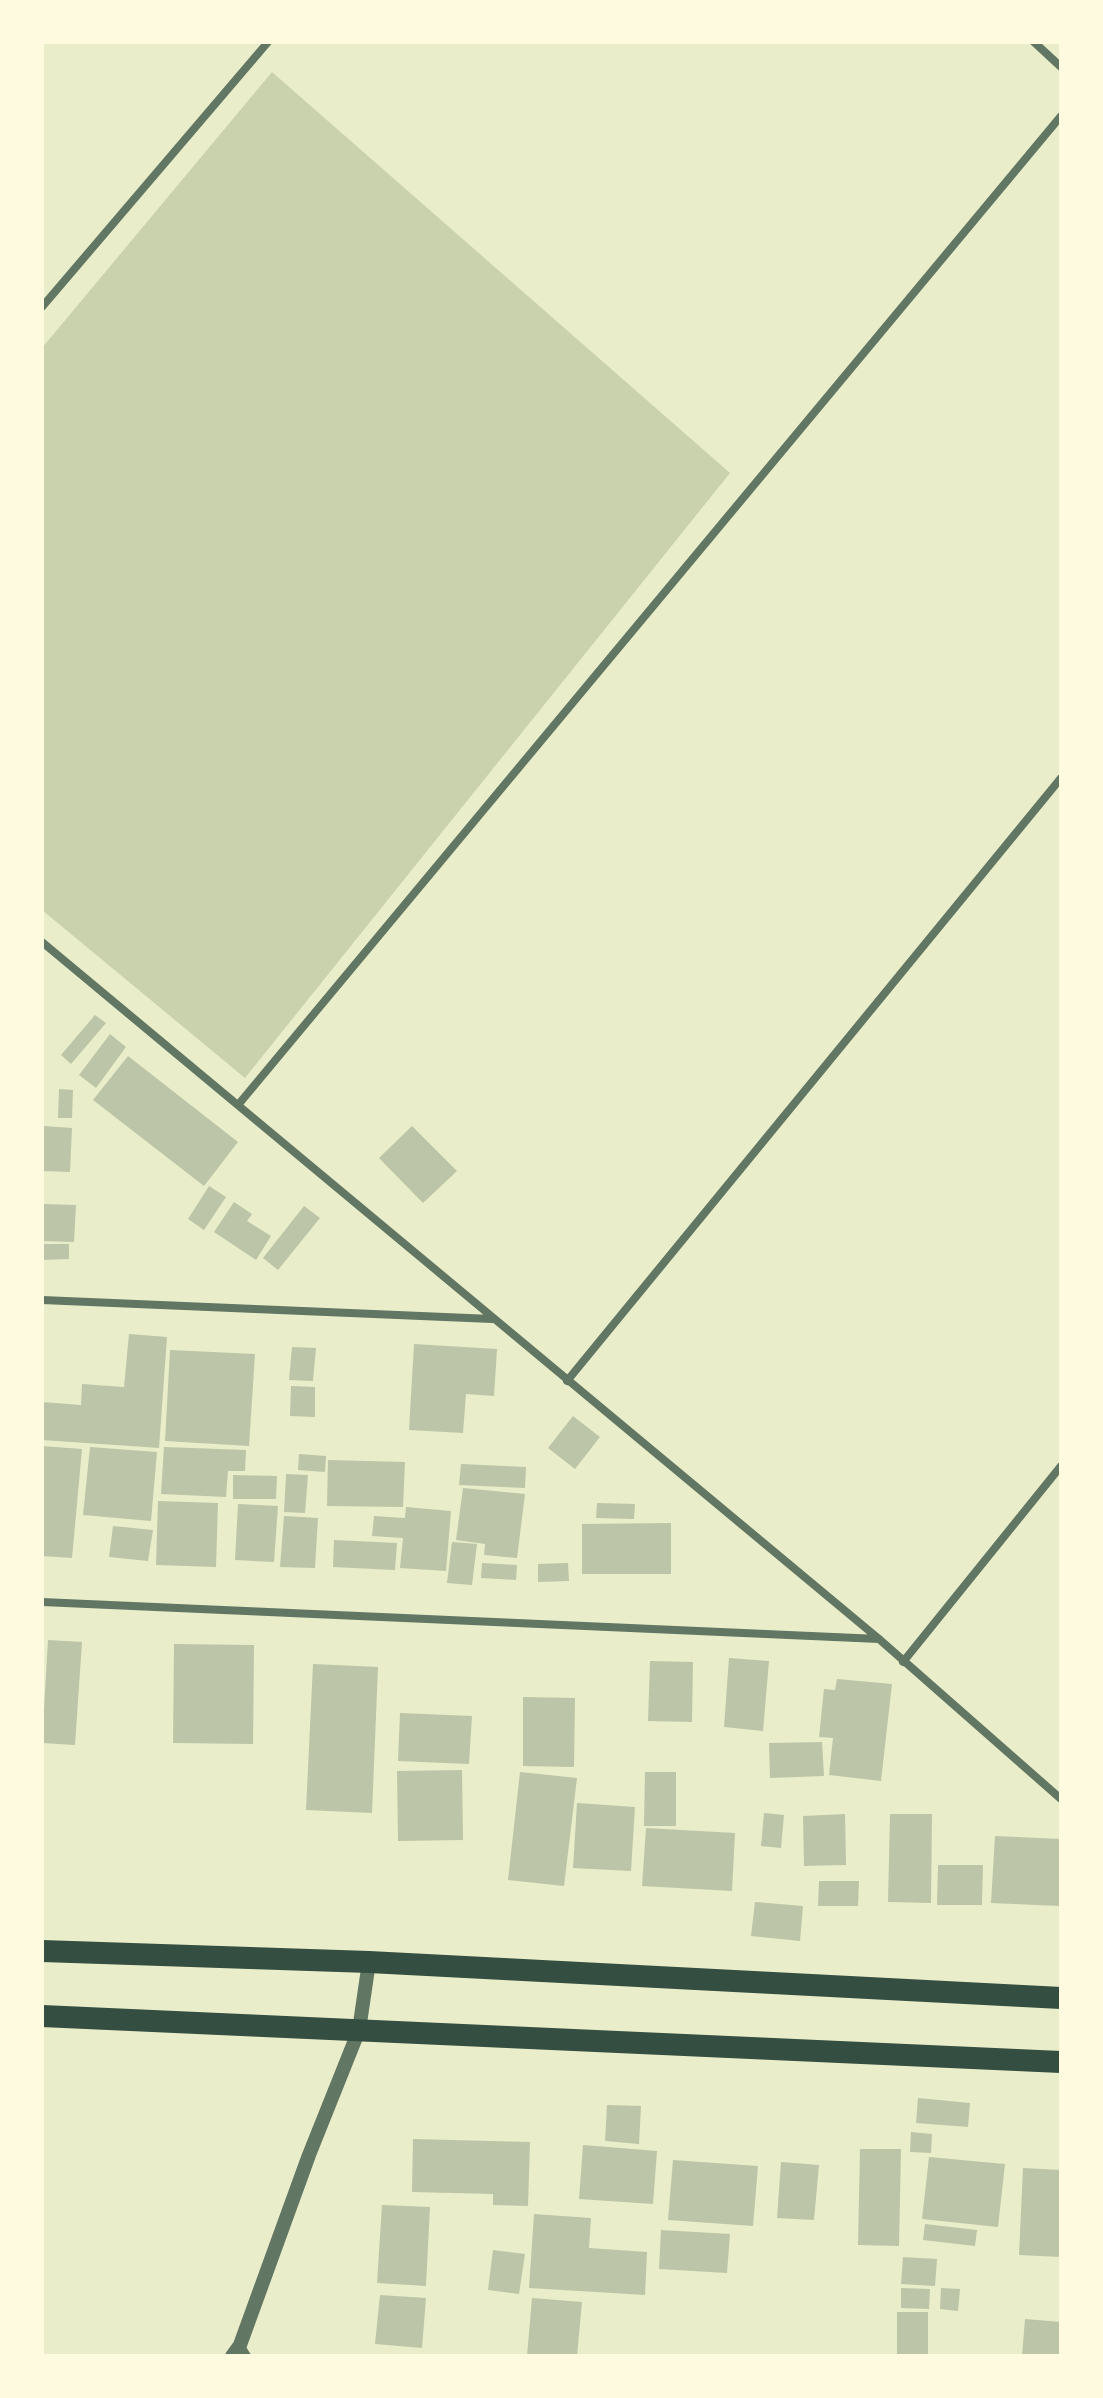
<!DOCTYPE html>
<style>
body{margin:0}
#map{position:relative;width:1103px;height:2398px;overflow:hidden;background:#e9edc9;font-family:"IBM Plex Serif",serif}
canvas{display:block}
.frame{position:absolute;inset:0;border:44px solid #fefae0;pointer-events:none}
</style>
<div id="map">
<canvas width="1103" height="2398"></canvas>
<div class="frame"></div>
</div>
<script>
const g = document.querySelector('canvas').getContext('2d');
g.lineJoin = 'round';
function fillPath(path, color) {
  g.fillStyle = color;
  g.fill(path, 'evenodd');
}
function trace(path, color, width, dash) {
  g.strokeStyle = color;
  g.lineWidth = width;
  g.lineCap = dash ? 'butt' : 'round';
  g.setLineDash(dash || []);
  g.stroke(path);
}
const green = new Path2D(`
 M 272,72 L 730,473 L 245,1078 L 42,910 L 42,348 Z`);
const building = new Path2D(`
 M 95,1015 L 106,1023 L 71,1064 L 61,1055 Z
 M 110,1034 L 126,1047 L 96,1088 L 79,1075 Z
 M 128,1056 L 238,1142 L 204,1186 L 93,1100 Z
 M 59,1089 L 73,1090 L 72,1118 L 58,1118 Z
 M 44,1126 L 72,1128 L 70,1172 L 43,1171 Z
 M 412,1126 L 457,1171 L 423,1203 L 379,1158 Z
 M 209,1186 L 226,1197 L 204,1230 L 188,1219 Z
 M 234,1202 L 252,1214 L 247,1221 L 271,1236 L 256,1260 L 214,1232 Z
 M 43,1204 L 76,1205 L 74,1242 L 42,1241 Z
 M 304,1206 L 320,1218 L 278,1270 L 263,1258 Z
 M 42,1244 L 69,1244 L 69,1259 L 42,1260 Z
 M 129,1334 L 167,1337 L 159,1448 L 42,1440 L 42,1402 L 81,1405 L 82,1384 L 124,1387 Z
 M 414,1344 L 497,1349 L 494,1396 L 466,1394 L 463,1433 L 409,1430 Z
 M 292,1347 L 316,1348 L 313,1381 L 289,1380 Z
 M 170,1350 L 255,1354 L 249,1446 L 165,1441 Z
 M 291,1386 L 315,1387 L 315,1417 L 290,1416 Z
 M 573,1416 L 600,1437 L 575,1469 L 548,1448 Z
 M 42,1446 L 82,1449 L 72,1558 L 42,1556 Z
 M 90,1447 L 157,1452 L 151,1521 L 83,1515 Z
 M 164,1447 L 246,1450 L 245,1471 L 228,1471 L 226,1497 L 161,1494 Z
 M 299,1454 L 326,1456 L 325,1472 L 298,1470 Z
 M 328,1460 L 405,1462 L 403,1507 L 327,1506 Z
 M 461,1464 L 526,1467 L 525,1488 L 459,1485 Z
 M 286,1474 L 308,1475 L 305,1513 L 284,1512 Z
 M 233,1475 L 277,1476 L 276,1499 L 233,1499 Z
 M 463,1488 L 525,1494 L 517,1558 L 484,1555 L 485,1544 L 456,1540 Z
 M 158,1501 L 218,1503 L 216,1567 L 156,1565 Z
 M 597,1503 L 635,1504 L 634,1519 L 596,1518 Z
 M 238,1504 L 278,1506 L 274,1562 L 235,1560 Z
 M 406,1507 L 451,1511 L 446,1571 L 400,1568 L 403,1538 L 372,1536 L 374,1516 L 405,1518 Z
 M 284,1516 L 318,1518 L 315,1568 L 280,1567 Z
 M 671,1523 L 671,1574 L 582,1574 L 582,1524 Z
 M 113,1526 L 153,1530 L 148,1561 L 109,1557 Z
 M 334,1540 L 397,1543 L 395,1570 L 333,1567 Z
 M 452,1542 L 477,1544 L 472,1585 L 447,1583 Z
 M 482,1563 L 517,1565 L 516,1580 L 481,1578 Z
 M 568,1563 L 569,1581 L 538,1582 L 538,1564 Z
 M 48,1640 L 82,1642 L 75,1745 L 42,1743 Z
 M 174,1644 L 254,1645 L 253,1744 L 173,1743 Z
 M 729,1658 L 769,1661 L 763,1731 L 724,1727 Z
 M 650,1661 L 693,1662 L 692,1722 L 648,1721 Z
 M 313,1664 L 378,1667 L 372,1813 L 306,1810 Z
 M 837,1679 L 892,1684 L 881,1781 L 829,1775 L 833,1738 L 819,1737 L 824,1689 L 835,1690 Z
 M 523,1697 L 575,1698 L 574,1767 L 523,1766 Z
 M 400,1713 L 472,1716 L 469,1764 L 398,1761 Z
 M 822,1742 L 824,1776 L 770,1778 L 769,1743 Z
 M 462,1770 L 463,1840 L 398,1841 L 397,1771 Z
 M 520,1772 L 577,1778 L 564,1886 L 508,1880 Z
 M 645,1772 L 676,1772 L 676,1826 L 644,1826 Z
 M 577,1803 L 635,1807 L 631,1871 L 573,1868 Z
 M 764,1813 L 784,1815 L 781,1848 L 761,1846 Z
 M 845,1814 L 846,1865 L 804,1866 L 803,1816 Z
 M 890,1814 L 932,1814 L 931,1903 L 888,1902 Z
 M 646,1828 L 735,1833 L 732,1891 L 642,1886 Z
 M 995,1836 L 1061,1839 L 1061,1906 L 991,1903 Z
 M 938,1865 L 983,1865 L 982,1905 L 937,1905 Z
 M 819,1881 L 859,1881 L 858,1906 L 818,1906 Z
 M 755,1902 L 803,1906 L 800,1941 L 751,1936 Z
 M 918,2098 L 970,2103 L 968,2127 L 916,2123 Z
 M 607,2105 L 641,2106 L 639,2144 L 605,2141 Z
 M 911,2132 L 932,2134 L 931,2153 L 910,2152 Z
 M 413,2139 L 530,2142 L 528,2206 L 493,2205 L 493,2194 L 412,2192 Z
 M 583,2145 L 657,2151 L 653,2204 L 579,2199 Z
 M 860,2149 L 901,2149 L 899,2246 L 858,2245 Z
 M 929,2157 L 1005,2164 L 998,2227 L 922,2219 Z
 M 673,2160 L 758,2166 L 753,2226 L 668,2220 Z
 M 781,2162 L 819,2165 L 814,2220 L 777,2218 Z
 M 1023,2168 L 1061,2170 L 1061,2257 L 1019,2255 Z
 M 382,2205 L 430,2207 L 426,2286 L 377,2283 Z
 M 534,2214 L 591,2218 L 589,2248 L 647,2252 L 645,2295 L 529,2288 Z
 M 925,2224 L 977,2230 L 975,2246 L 923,2240 Z
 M 661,2230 L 730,2234 L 727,2273 L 659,2269 Z
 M 493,2250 L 525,2254 L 519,2294 L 488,2290 Z
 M 903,2257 L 937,2259 L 935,2286 L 901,2284 Z
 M 901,2288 L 930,2289 L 929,2309 L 901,2308 Z
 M 941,2288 L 960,2289 L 958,2311 L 940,2309 Z
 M 380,2295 L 426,2298 L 422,2348 L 375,2344 Z
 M 532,2298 L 582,2302 L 577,2356 L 527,2356 Z
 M 897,2312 L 928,2312 L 928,2356 L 897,2356 Z
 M 1025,2319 L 1061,2322 L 1061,2356 L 1022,2356 Z`);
const minor = new Path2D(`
 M 1034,42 L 1061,67
 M 42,307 L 268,42
 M 42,942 L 879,1639 L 1061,1799
 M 238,1105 L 1061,116
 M 42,1300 L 492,1319
 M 567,1381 L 1061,778
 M 42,1602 L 879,1639
 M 903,1662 L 1061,1466
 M 240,2345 L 247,2356`);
const tertiary = new Path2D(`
 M 232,2356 L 240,2345 L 309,2155 L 359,2030 L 369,1962`);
const trunk = new Path2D(`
 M 42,1951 L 369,1962 L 1061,1998
 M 42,2016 L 1061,2062`);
fillPath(green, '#cad2ad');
fillPath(building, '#bcc5a7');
trace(minor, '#617663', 8);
trace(tertiary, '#617663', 14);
trace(trunk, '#344e41', 22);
</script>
